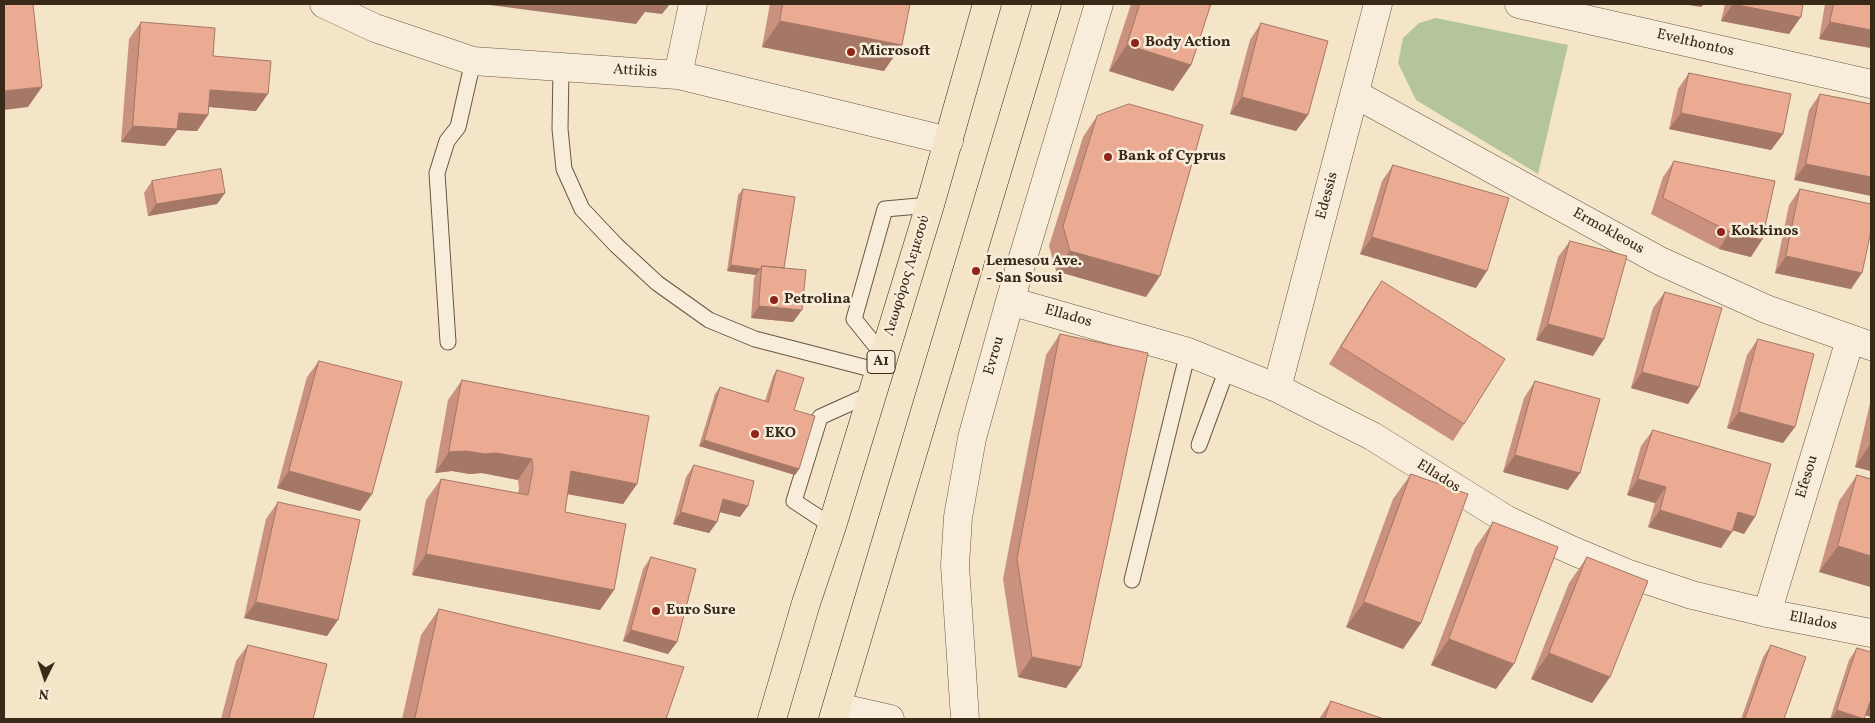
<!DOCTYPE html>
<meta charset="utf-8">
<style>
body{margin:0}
#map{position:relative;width:1875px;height:723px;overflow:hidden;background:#f4e4c8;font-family:Vollkorn,serif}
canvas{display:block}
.frame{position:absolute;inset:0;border:5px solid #382a17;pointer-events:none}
.north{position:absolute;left:20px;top:653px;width:50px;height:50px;-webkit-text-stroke:4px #f8eddb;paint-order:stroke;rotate:184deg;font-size:14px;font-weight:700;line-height:20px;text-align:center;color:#382a17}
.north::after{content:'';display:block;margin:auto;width:18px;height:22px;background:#382a17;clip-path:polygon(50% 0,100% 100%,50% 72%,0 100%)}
</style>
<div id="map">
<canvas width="1875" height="723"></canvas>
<div class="frame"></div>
<div class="north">N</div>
</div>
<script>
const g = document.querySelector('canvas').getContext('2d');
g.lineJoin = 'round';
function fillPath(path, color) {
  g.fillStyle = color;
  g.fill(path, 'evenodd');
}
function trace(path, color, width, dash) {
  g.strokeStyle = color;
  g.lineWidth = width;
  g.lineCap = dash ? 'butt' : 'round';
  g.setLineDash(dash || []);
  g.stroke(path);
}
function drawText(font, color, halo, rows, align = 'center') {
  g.font = font + ' Vollkorn,serif';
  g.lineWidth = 5;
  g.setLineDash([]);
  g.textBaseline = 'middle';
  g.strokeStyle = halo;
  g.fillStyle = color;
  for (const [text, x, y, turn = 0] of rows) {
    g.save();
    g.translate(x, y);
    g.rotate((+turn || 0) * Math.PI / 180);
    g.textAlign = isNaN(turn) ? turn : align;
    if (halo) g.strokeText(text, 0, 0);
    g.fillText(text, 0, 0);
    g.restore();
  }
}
const green = new Path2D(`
 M 1436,18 L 1568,45 L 1538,174 L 1416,100 L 1398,63 L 1403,38 L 1419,23 Z`);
const service = new Path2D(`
 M 561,68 L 560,129 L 564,169 L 582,209 L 616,245 L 657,283 L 709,320 L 755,339 L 879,371
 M 448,342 L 437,173 L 447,141 L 458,127 L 473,61
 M 883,355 L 854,319 L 885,209 L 930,205
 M 1199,445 L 1227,369
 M 832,526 L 794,501 L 820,417 L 871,394
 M 1132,580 L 1188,352`);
const minor = new Path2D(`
 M 324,4 L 375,28 L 473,61 L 678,75 L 949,141
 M 1519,4 L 1871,84
 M 678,75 L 693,4
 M 1355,94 L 1660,261 L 1766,309 L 1871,346
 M 1010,301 L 1188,352 L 1277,388 L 1372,436 L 1507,520 L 1571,550 L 1626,573 L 1692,595 L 1767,613 L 1871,633
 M 1277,388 L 1378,4
 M 1767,613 L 1850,340
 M 837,707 L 890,719
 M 965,719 L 955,565 L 958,517 L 972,438 L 1010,301 L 1099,4`);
const primary = new Path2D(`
 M 772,719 L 806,603 L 832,526 L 930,205 L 987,4
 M 833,719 L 1047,4`);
const wall = new Path2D(`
 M 770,4 L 910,4 L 884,71 L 762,47 Z
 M 1131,4 L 1211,4 L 1191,65 L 1173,91 L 1109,71 Z
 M 1725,4 L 1803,4 L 1789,34 L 1721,21 Z
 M 1825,4 L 1871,4 L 1871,48 L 1819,39 Z
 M 141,22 L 213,56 L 256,111 L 209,107 L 208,115 L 197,131 L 177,130 L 165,146 L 121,142 L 129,39 Z
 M 1261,23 L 1308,115 L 1296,131 L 1230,114 L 1250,40 Z
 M 1689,73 L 1783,134 L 1771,150 L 1669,129 L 1678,89 Z
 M 1820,94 L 1871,104 L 1794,180 L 1809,110 Z
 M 1097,116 L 1146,297 L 1056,271 L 1049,246 L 1083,137 Z
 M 1674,161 L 1751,257 L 1719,249 L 1651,214 L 1663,177 Z
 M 1393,165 L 1476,288 L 1360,254 L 1382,181 Z
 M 152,181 L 225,193 L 217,204 L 148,216 L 144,193 Z
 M 743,189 L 784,268 L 793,322 L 751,318 L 754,278 L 756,275 L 727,271 L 738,195 Z
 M 1800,189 L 1851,289 L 1775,273 L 1789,205 Z
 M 1570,241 L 1593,356 L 1536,340 L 1558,257 Z
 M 1382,281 L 1464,424 L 1453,441 L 1329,364 L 1370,298 Z
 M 1665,292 L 1699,387 L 1688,404 L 1631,388 L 1653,308 Z
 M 1060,334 L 1081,667 L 1066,688 L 1018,677 L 1003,579 L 1046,355 Z
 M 1758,339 L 1783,443 L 1727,428 L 1747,355 Z
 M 319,361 L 372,494 L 360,511 L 277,488 L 307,377 Z
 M 777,370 L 794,410 L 799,469 L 795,475 L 699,446 L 715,394 L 720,387 L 765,401 L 773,376 Z
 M 462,380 L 637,484 L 623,504 L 567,494 L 565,512 L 614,590 L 600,610 L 412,575 L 426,500 L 441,479 L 518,493 L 519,489 L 518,480 L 482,473 L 470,474 L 452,471 L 435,473 L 448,400 Z
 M 1535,381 L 1568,490 L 1503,472 L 1524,398 Z
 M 1871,399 L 1871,471 L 1855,467 Z
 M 1653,430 L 1744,534 L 1733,530 L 1721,548 L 1648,527 L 1655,503 L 1627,495 L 1641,446 Z
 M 694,465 L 740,517 L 720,512 L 717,522 L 709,533 L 673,524 L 686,477 Z
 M 1411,474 L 1421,623 L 1403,649 L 1346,627 L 1393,499 Z
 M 1857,475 L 1871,479 L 1871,587 L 1819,572 L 1839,501 Z
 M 278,502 L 327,636 L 244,618 L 266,519 Z
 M 1493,522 L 1496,689 L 1431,665 L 1475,548 Z
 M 651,557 L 677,642 L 668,654 L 623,641 L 643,569 Z
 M 1587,557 L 1610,677 L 1592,703 L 1531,679 L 1569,583 Z
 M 439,609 L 666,719 L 402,719 L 421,635 Z
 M 248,645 L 313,719 L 221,719 L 236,661 Z
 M 1771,645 L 1784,719 L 1741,719 L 1763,657 Z
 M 1857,648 L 1865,715 L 1864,719 L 1830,719 L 1849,660 Z
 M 1331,701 L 1384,719 L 1319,719 Z`);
const shadedWall = new Path2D(`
 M 482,4 L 670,4 L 662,14 L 645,12 L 636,24 Z
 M 1682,4 L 1704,4 L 1701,7 Z
 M 1733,4 L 1801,17 L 1789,34 L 1721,21 Z
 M 780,21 L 902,45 L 884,71 L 762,47 Z
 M 1830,22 L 1871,30 L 1871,48 L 1819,39 Z
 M 1127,45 L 1191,65 L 1173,91 L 1109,71 Z
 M 42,87 L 28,107 L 4,110 L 4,91 Z
 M 210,90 L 268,94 L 256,111 L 198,106 Z
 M 1242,97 L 1308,115 L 1296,131 L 1230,114 Z
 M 179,113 L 208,115 L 197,131 L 177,130 L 165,146 L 121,142 L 133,126 Z
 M 1681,113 L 1783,134 L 1771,150 L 1669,129 Z
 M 1806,164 L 1871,177 L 1871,196 L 1794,180 Z
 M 225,193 L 217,204 L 148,216 L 156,204 Z
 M 1730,232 L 1762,240 L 1751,257 L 1719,249 Z
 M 1372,237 L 1487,271 L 1476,288 L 1360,254 Z
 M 1070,251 L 1160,276 L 1146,297 L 1056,271 Z
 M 1786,256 L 1862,273 L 1851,289 L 1775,273 Z
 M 731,265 L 760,269 L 756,275 L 727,271 Z
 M 759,306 L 802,310 L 793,322 L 751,318 Z
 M 1548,324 L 1604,339 L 1593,356 L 1536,340 Z
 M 1642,372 L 1699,387 L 1688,404 L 1631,388 Z
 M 1739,412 L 1795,427 L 1783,443 L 1727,428 Z
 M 704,440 L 799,469 L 795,475 L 699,446 Z
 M 1871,443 L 1871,471 L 1855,467 Z
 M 466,451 L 496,453 L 532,459 L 518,480 L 482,473 L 470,474 L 452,471 L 435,473 L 449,452 Z
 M 1515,455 L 1580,473 L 1568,490 L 1503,472 Z
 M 289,471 L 372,494 L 360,511 L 277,488 Z
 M 571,471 L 637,484 L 623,504 L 556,492 Z
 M 1638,479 L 1666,487 L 1655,503 L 1627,495 Z
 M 723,499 L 748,506 L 740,517 L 715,511 Z
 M 1660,510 L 1732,532 L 1721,548 L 1648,527 Z
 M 681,512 L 717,522 L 709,533 L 673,524 Z
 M 1738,512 L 1755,517 L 1744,534 L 1726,528 Z
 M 1838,546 L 1871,556 L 1871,587 L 1819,572 Z
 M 426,554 L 614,590 L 600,610 L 412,575 Z
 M 256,602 L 338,620 L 327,636 L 244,618 Z
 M 1364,602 L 1421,623 L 1403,649 L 1346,627 Z
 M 631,630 L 677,642 L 668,654 L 623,641 Z
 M 1449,639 L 1514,664 L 1496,689 L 1431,665 Z
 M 1549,653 L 1610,677 L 1592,703 L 1531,679 Z
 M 1032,657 L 1081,667 L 1066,688 L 1018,677 Z
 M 1870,702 L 1871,703 L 1871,717 L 1861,714 Z
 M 1837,710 L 1864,719 L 1831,719 Z`);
const building = new Path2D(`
 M 4,4 L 33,4 L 42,87 L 4,91 Z
 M 783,4 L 910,4 L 902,45 L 780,21 Z
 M 1140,4 L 1211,4 L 1191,65 L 1127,45 Z
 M 1733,4 L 1803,4 L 1801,17 Z
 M 1834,4 L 1871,4 L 1871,30 L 1830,22 Z
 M 141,22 L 215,28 L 213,56 L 271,61 L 268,94 L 210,90 L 208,115 L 179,113 L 177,129 L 133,126 Z
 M 1261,23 L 1328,41 L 1308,115 L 1242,97 Z
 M 1689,73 L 1791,94 L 1783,134 L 1681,113 Z
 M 1820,94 L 1871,104 L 1871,177 L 1806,164 Z
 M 1129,104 L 1203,125 L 1160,276 L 1070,251 L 1063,226 L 1097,116 Z
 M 1674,161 L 1775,181 L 1762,240 L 1730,232 L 1663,198 Z
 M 1393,165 L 1509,198 L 1487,271 L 1372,237 Z
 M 221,169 L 225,193 L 156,204 L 152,181 Z
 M 743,189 L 795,197 L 784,268 L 762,266 L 760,269 L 731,265 Z
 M 1800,189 L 1871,204 L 1871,231 L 1862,273 L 1786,256 Z
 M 1570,241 L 1627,256 L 1604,339 L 1548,324 Z
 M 762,266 L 806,270 L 802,310 L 759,306 Z
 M 1382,281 L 1505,359 L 1464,424 L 1341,347 Z
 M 1665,292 L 1722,308 L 1699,387 L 1642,372 Z
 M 1060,334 L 1148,353 L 1081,667 L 1032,657 L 1017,559 Z
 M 1758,339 L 1814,354 L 1795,427 L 1739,412 Z
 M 319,361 L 402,382 L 372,494 L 289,471 Z
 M 777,370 L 804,378 L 794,410 L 815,416 L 799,469 L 704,440 L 720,387 L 768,402 Z
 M 462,380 L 649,416 L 637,484 L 571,471 L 565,512 L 626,524 L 614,590 L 426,554 L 441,479 L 528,495 L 533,469 L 532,459 L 496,453 L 485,454 L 466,451 L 449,452 Z
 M 1535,381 L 1600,399 L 1580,473 L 1515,455 Z
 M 1653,430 L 1771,464 L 1755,517 L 1738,512 L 1732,532 L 1660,510 L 1666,487 L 1638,479 Z
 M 694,465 L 754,481 L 748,506 L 723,499 L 717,522 L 681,512 Z
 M 1411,474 L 1468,494 L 1421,623 L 1364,602 Z
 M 1857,475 L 1871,479 L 1871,556 L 1838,546 Z
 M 278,502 L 360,520 L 338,620 L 256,602 Z
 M 1493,522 L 1558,547 L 1514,664 L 1449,639 Z
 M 651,557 L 696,569 L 677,642 L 631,630 Z
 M 1587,557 L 1648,581 L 1610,677 L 1549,653 Z
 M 439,609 L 684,667 L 666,719 L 415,719 Z
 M 248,645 L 327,664 L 313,719 L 229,719 Z
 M 1771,645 L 1806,657 L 1784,719 L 1745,719 Z
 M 1857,648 L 1871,652 L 1871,703 L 1870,702 L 1864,719 L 1837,710 Z
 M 1331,701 L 1384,719 L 1325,719 Z`);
const markers = [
 [1135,43,5,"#8f2418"],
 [851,52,5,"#8f2418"],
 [1108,157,5,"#8f2418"],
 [1721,232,5,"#8f2418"],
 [976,271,5,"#8f2418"],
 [774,300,5,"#8f2418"],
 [755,434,5,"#8f2418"],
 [656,611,5,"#8f2418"]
];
const shields = [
 [881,362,28]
];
const shieldNames = [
 ["A1",881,362]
];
const poiNames = [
 ["Body Action",1145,43],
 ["Microsoft",861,52],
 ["Bank of Cyprus",1118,157],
 ["Kokkinos",1731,232],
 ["Lemesou Ave.",986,262],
 ["- San Sousi",986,279],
 ["Petrolina",784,300],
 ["EKO",765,434],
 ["Euro Sure",666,611]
];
const streetNames = [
 ["Evelthontos",1695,44,13],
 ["Attikis",635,72,4],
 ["Edessis",1328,196,-75],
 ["Ermokleous",1608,232,29],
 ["Λεωφόρος Λεμεσού",908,276,-73],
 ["Ellados",1068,317,16],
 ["Evrou",995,356,-74],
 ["Ellados",1438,477,32],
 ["Efesou",1808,477,-73],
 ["Ellados",1813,622,11]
];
fillPath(green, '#b5c59b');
trace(service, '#675843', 17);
trace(minor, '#675843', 29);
trace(primary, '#382a17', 29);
trace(service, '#f8eddb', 15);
trace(minor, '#f8eddb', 28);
trace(primary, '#f4e4c8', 28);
fillPath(wall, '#ca927e');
fillPath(shadedWall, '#a47766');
fillPath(building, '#ebaa92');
trace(building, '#a47766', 1);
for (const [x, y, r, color] of markers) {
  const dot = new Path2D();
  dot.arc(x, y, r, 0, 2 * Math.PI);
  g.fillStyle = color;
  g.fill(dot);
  trace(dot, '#f8eddb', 2);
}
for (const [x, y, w] of shields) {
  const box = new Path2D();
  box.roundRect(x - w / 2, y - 11.5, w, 23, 4);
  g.fillStyle = '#f8eddb';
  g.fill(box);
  trace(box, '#382a17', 1);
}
drawText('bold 14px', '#382a17', null, shieldNames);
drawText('bold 15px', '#382a17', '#f8eddb', poiNames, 'left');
drawText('15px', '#382a17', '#f8eddb', streetNames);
</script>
